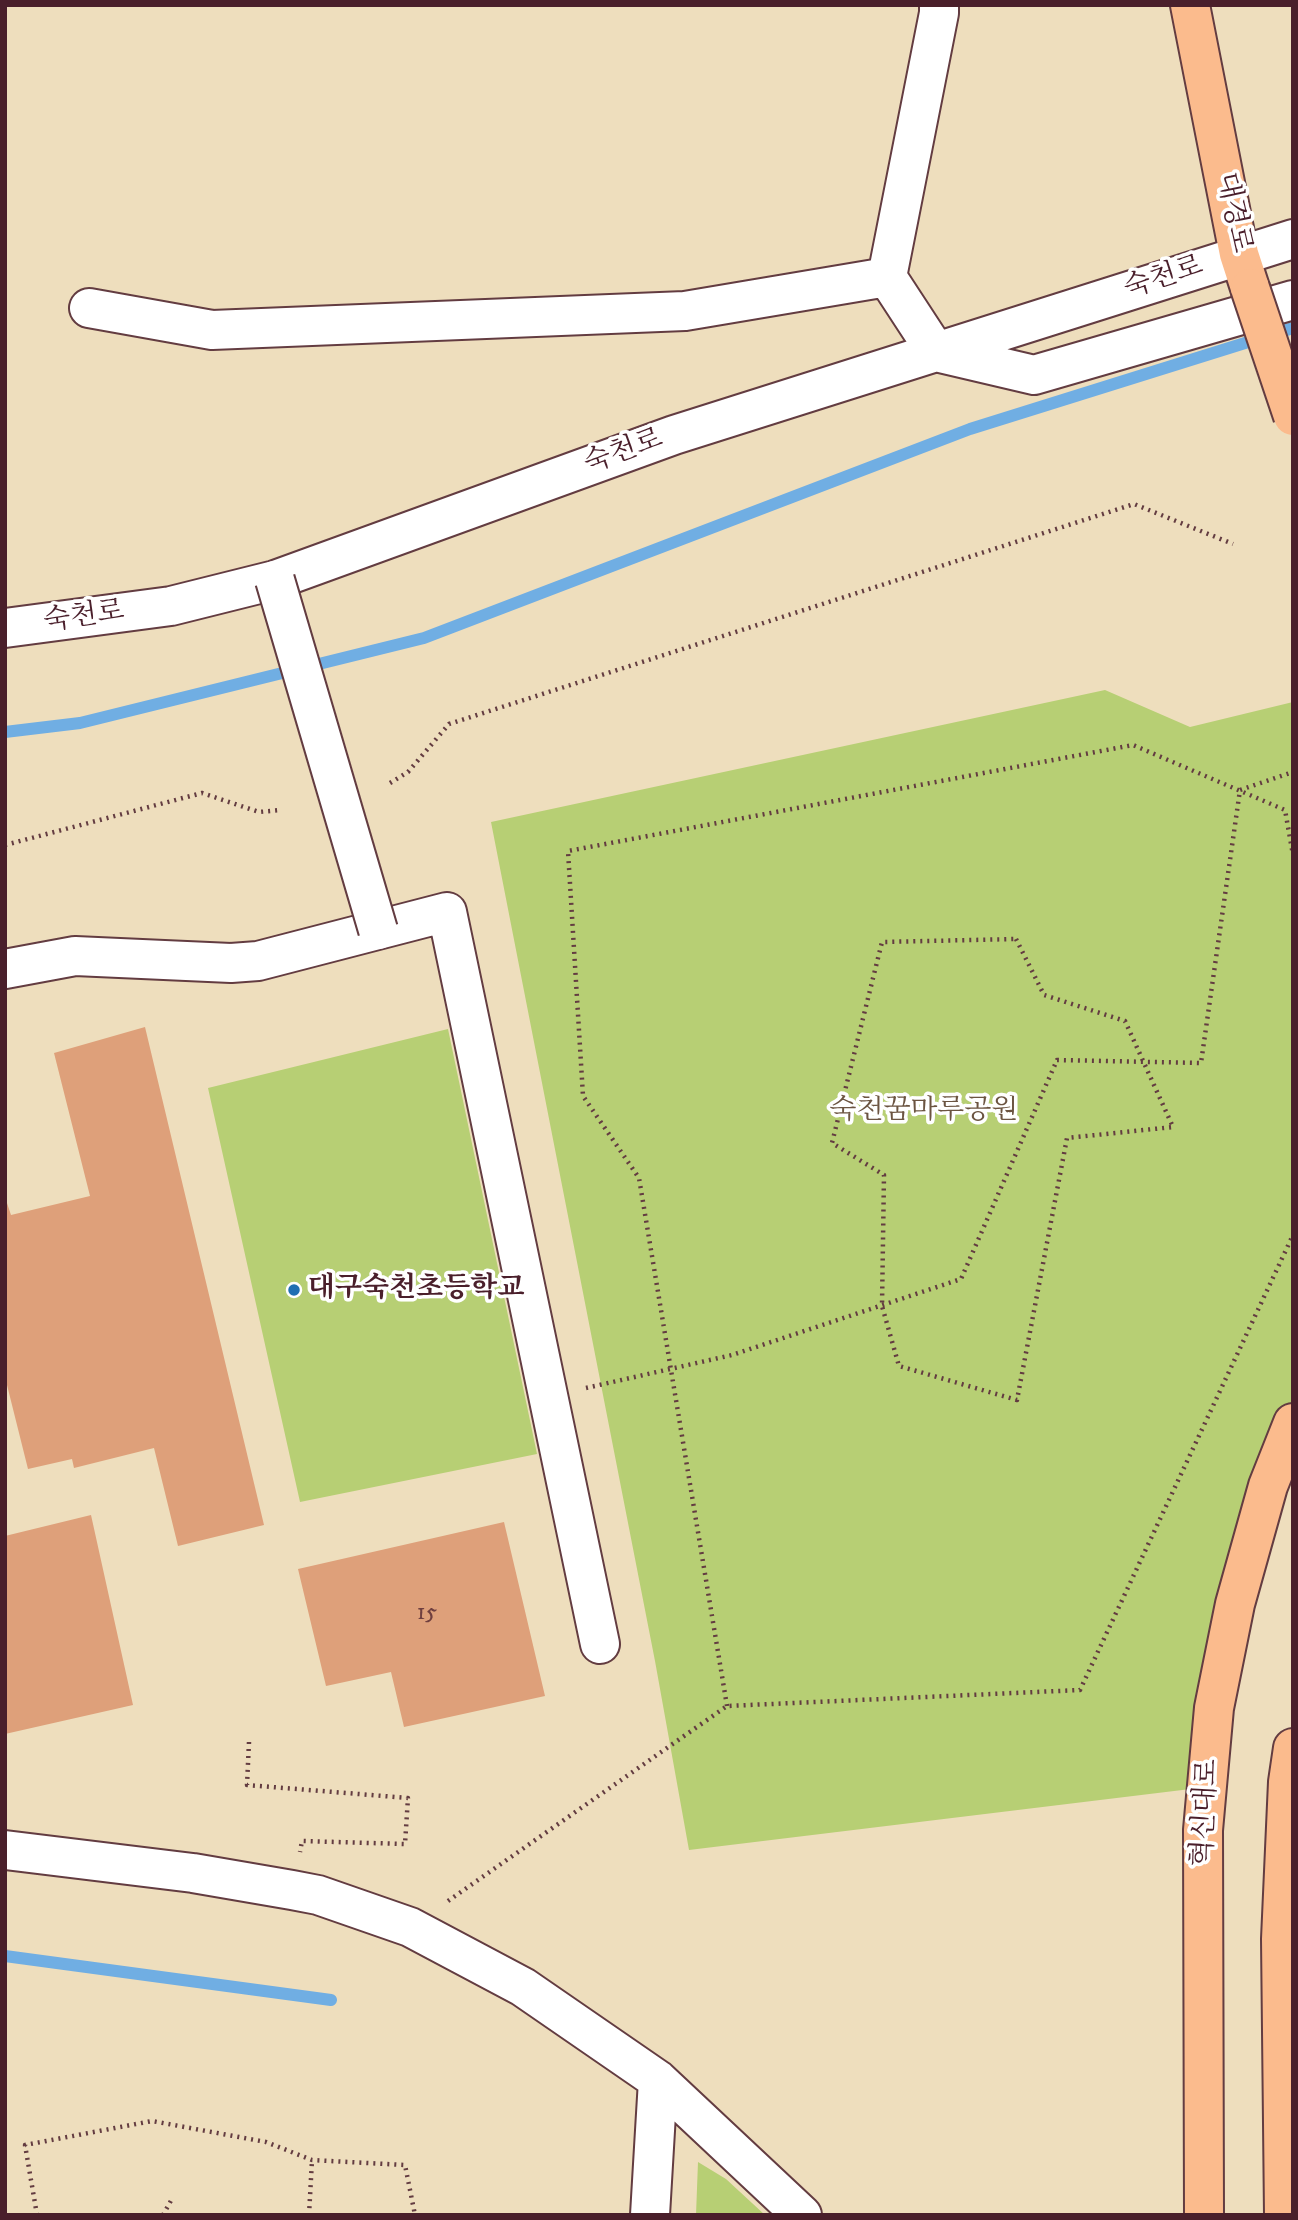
<!DOCTYPE html>
<meta charset="utf-8">
<style>
body{margin:0}
#map{position:relative;width:1298px;height:2220px;overflow:hidden;background:#eedebd;font-family:"IM FELL DW Pica",serif}
canvas{display:block}
.frame{position:absolute;inset:0;border:7px solid #4a1f2b;pointer-events:none}
</style>
<div id="map">
<canvas width="1298" height="2220"></canvas>
<div class="frame"></div>
</div>
<script>
const g = document.querySelector('canvas').getContext('2d');
g.lineJoin = 'round';
function fillPath(path, color) {
  g.fillStyle = color;
  g.fill(path, 'evenodd');
}
function trace(path, color, width, dash) {
  g.strokeStyle = color;
  g.lineWidth = width;
  g.lineCap = dash ? 'butt' : 'round';
  g.setLineDash(dash || []);
  g.stroke(path);
}
function drawText(font, color, halo, rows, align = 'center') {
  g.font = font + ' "IM FELL DW Pica","Noto Serif KR",serif';
  g.lineWidth = 7;
  g.setLineDash([]);
  g.textBaseline = 'middle';
  g.strokeStyle = halo;
  g.fillStyle = color;
  for (const [text, x, y, turn = 0] of rows) {
    g.save();
    g.translate(x, y);
    g.rotate((+turn || 0) * Math.PI / 180);
    g.textAlign = isNaN(turn) ? turn : align;
    if (halo) g.strokeText(text, 0, 0);
    g.fillText(text, 0, 0);
    g.restore();
  }
}
const green = new Path2D(`
 M 1105,690 L 1190,727 L 1293,702 L 1293,1423 L 1207,1787 L 689,1850 L 655,1661 L 491,822 Z
 M 448,1029 L 537,1454 L 300,1502 L 208,1088 Z
 M 698,2162 L 726,2179 L 765,2215 L 696,2215 Z`);
const stream = new Path2D(`
 M 5,732 L 80,723 L 424,638 L 970,429 L 1293,328
 M 5,1956 L 331,2000`);
const building = new Path2D(`
 M 145,1027 L 264,1525 L 178,1546 L 154,1448 L 74,1468 L 72,1459 L 28,1469 L 5,1377 L 5,1197 L 11,1215 L 90,1196 L 54,1053 Z
 M 91,1515 L 133,1705 L 5,1734 L 5,1536 Z
 M 504,1522 L 545,1696 L 404,1727 L 391,1672 L 326,1686 L 298,1569 Z`);
const path = new Path2D(`
 M 390,783 L 408,772 L 449,724 L 1134,504 L 1233,544
 M 5,845 L 202,793 L 259,812 L 281,810
 M 1016,939 L 1044,995 L 1125,1021 L 1173,1127 L 1067,1138 L 1017,1400 L 899,1366 L 882,1306 L 884,1175 L 832,1143 L 882,942 Z
 M 586,1388 L 732,1355 L 961,1279 L 1057,1060 L 1201,1063 L 1240,790 L 1293,772
 M 727,1706 L 639,1178 L 583,1096 L 568,851 L 1133,745 L 1285,810 L 1293,855
 M 249,1742 L 247,1785 L 408,1798 L 405,1844 L 302,1841 L 300,1852
 M 448,1901 L 727,1706 L 1080,1690 L 1293,1235
 M 37,2215 L 25,2145 L 152,2121 L 266,2142 L 312,2160 L 405,2165 L 415,2215
 M 163,2215 L 173,2197
 M 309,2215 L 312,2160`);
const minor = new Path2D(`
 M 939,5 L 939,13 L 887,277 L 936,352 L 1034,375 L 1293,300
 M 89,308 L 212,330 L 685,311 L 887,277
 M 5,628 L 171,606 L 275,580 L 674,435 L 1293,239
 M 5,969 L 75,956 L 231,963 L 258,961 L 447,912 L 600,1644
 M 5,1850 L 193,1873 L 292,1890 L 318,1895 L 410,1927 L 523,1987 L 658,2080 L 802,2215
 M 650,2215 L 658,2080`);
const major = new Path2D(`
 M 1190,5 L 1239,254 L 1250,288
 M 1204,2215 L 1203,1830 L 1214,1708 L 1235,1604 L 1268,1486 L 1293,1423
 M 1284,2215 L 1281,1939 L 1288,1782 L 1293,1748`);
const minorBridge = new Path2D(`
 M 275,580 L 378,930`);
const majorBridge = new Path2D(`
 M 1250,288 L 1293,416`);
const markers = [
 [294,1290,7,"#1f6fb2"]
];
const numberNames = [
 ["15",427,1614]
];
const streetNames = [
 ["대경로",1232,213,78],
 ["숙천로",1164,279,-18],
 ["숙천로",624,453,-20],
 ["숙천로",84,618,-8],
 ["혁신대로",1207,1813,-87]
];
const parkNames = [
 ["숙천꿈마루공원",924,1112]
];
const poiNames = [
 ["대구숙천초등학교",308,1290]
];
fillPath(green, '#b7cf74');
trace(stream, '#70aee3', 12);
fillPath(building, '#dea07a');
trace(minor, '#633c41', 42);
trace(major, '#633c41', 42);
trace(path, '#633c41', 4.5, [2, 5]);
trace(minor, '#fff', 38);
trace(major, '#fbbb8d', 38);
trace(minorBridge, '#633c41', 42, []);
trace(majorBridge, '#633c41', 42, []);
trace(minorBridge, '#fff', 38);
trace(majorBridge, '#fbbb8d', 38);
for (const [x, y, r, color] of markers) {
  const dot = new Path2D();
  dot.arc(x, y, r, 0, 2 * Math.PI);
  g.fillStyle = color;
  g.fill(dot);
  trace(dot, '#fff', 2.5);
}
drawText('24px', '#6f3f3f', null, numberNames);
drawText('28px', '#4a1f2b', '#fff', streetNames);
drawText('28px', '#6b5441', '#fff', parkNames);
drawText('bold 28px', '#4a1f2b', '#fff', poiNames, 'left');
</script>
